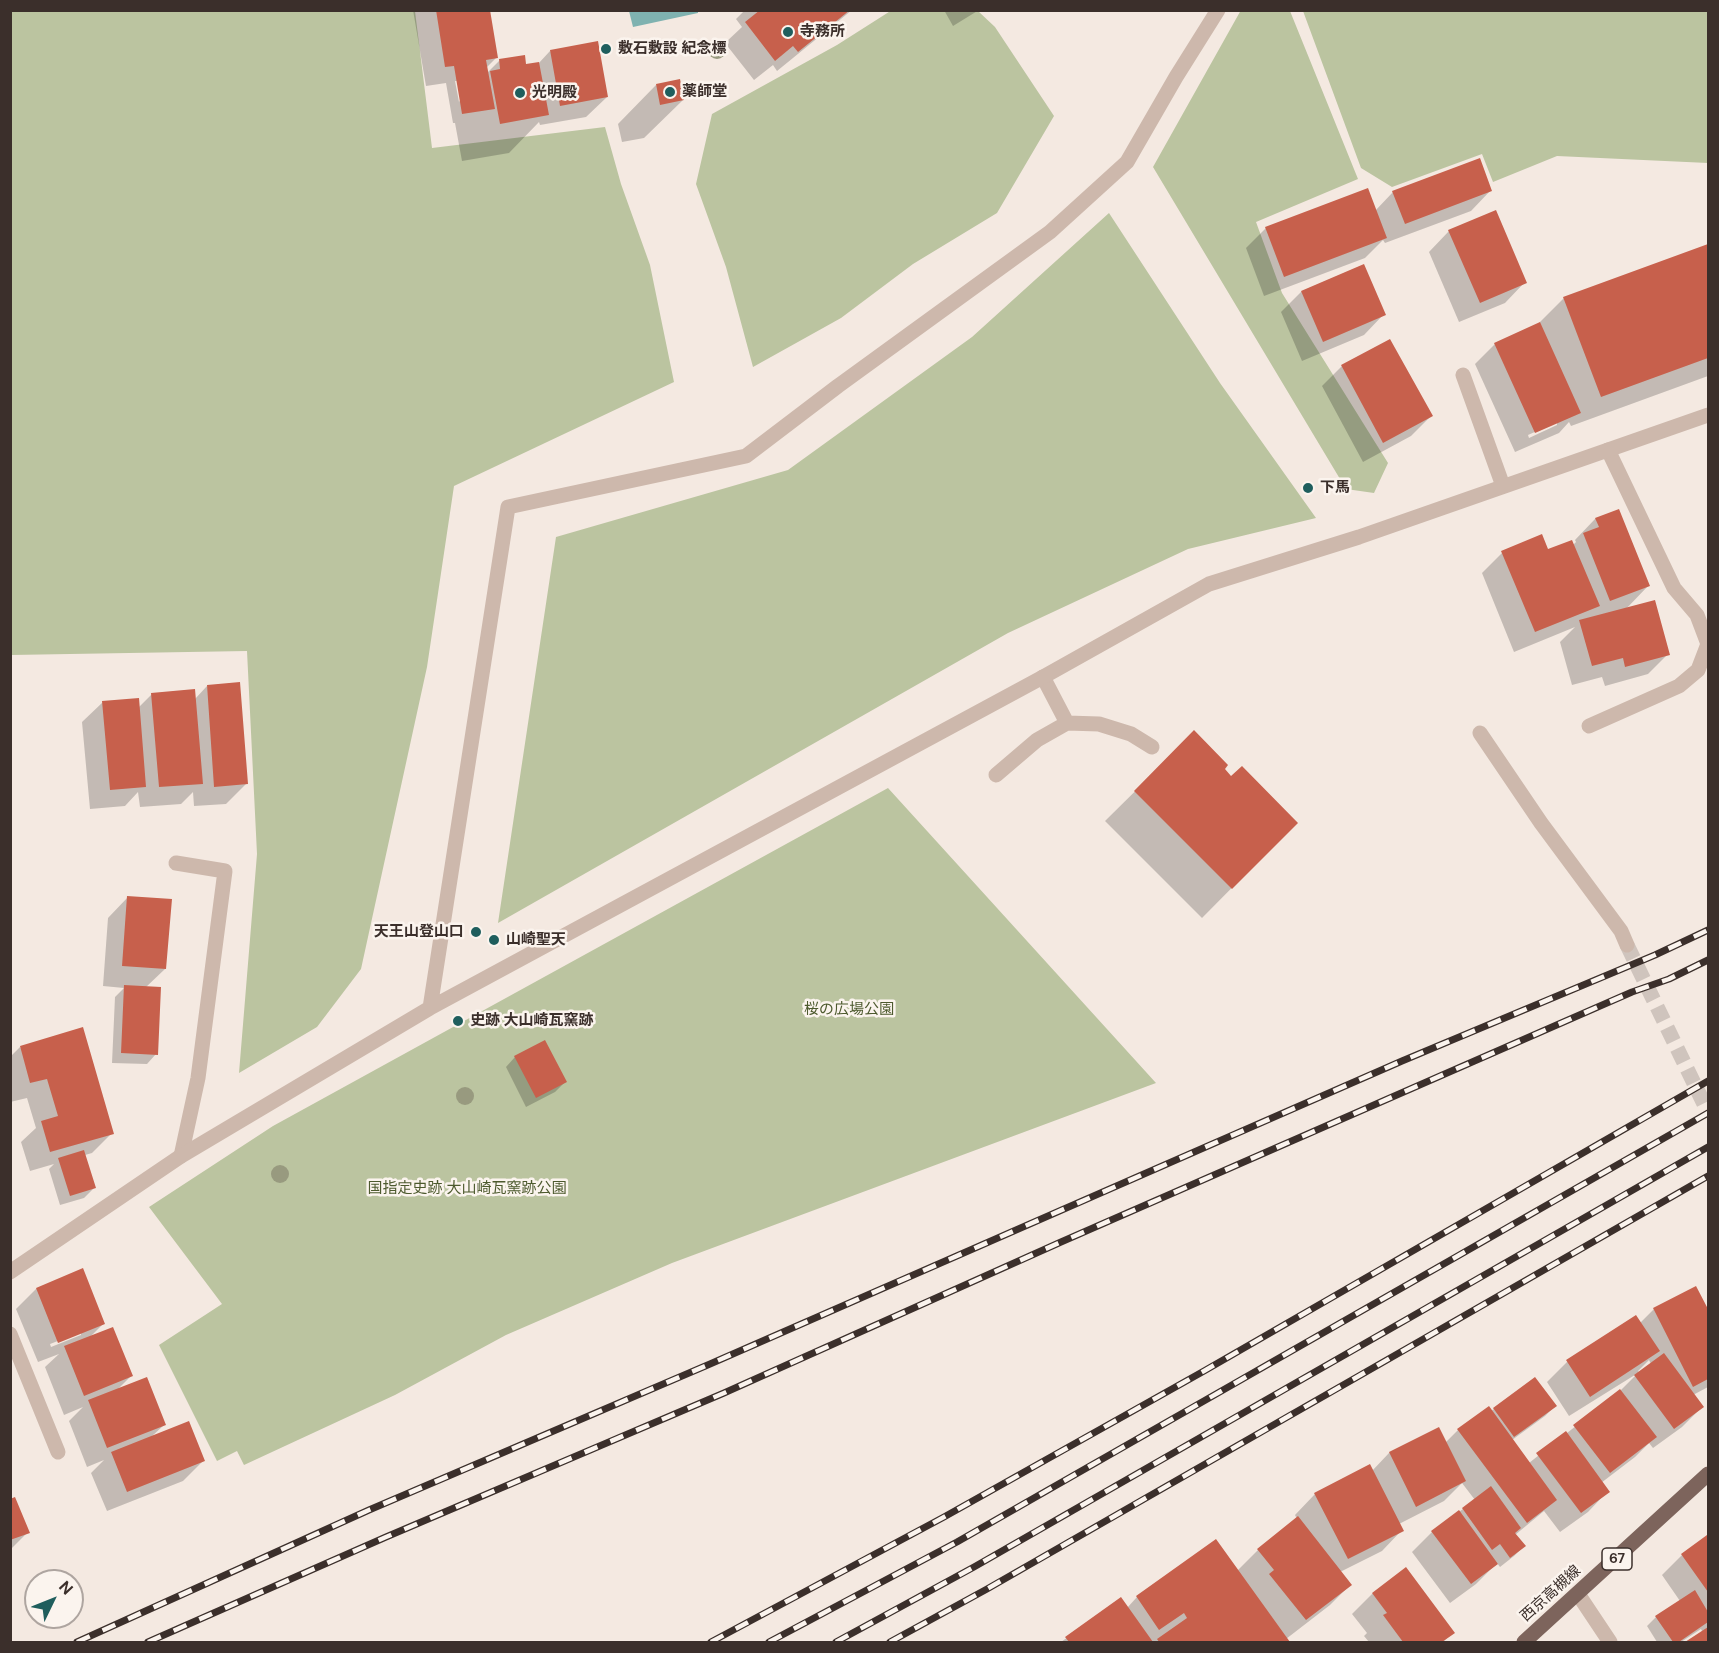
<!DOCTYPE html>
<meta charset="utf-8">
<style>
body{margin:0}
#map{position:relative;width:1719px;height:1653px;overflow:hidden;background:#f4e9e1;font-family:"DM Sans",sans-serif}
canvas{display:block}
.frame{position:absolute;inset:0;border:12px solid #3b2f2b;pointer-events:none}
.north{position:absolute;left:24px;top:1569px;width:60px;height:60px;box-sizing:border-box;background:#fbf4ee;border:2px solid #aea5a0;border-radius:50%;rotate:47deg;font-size:16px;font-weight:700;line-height:24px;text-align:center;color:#3b2f2b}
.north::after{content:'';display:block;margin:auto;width:21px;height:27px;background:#1f5e5d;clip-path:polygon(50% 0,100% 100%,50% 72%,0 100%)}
</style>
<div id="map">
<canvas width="1719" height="1653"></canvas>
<div class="frame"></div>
<div class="north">N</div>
</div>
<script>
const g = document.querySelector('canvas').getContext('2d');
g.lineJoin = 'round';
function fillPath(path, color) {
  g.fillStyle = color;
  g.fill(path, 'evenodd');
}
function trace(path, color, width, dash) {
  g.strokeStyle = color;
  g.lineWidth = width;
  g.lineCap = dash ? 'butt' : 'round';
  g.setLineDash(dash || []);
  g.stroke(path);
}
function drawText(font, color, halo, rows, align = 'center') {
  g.font = font + ' "DM Sans","Noto Sans JP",sans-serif';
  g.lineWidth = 5;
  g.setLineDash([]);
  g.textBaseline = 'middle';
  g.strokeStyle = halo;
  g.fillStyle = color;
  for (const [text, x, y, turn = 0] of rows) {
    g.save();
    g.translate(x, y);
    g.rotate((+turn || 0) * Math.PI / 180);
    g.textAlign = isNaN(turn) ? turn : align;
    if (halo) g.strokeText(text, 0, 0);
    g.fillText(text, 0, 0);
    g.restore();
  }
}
const green = new Path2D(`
 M 892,10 L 978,11 L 995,27 L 1054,116 L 997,213 L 913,264 L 841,318 L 753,367 L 726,267 L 696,184 L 712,114 L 837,45 Z
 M 1241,10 L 1290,11 L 1358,179 L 1256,222 L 1282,293 L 1388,463 L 1374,493 L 1346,489 L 1153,167 Z
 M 10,11 L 415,11 L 432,148 L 605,127 L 621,184 L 650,265 L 674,382 L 454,486 L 427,667 L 361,969 L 317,1027 L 239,1073 L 257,854 L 247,651 L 11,655 Z
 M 1303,11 L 1708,11 L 1708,163 L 1557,156 L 1493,182 L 1482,154 L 1392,187 L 1361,168 Z
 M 1109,213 L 1220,383 L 1316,518 L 1188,549 L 1008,633 L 498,923 L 556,537 L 788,470 L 972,337 Z
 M 888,788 L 1156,1083 L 672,1263 L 506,1335 L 395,1395 L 244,1465 L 237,1451 L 217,1461 L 159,1345 L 222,1304 L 149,1207 L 273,1126 Z`);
const water = new Path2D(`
 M 698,11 L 698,13 L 633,27 L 629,11 Z`);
const shadow = new Path2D(`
 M 413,10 L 488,10 L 496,58 L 486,68 L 487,73 L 499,61 L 525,66 L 538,64 L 550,51 L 607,97 L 586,117 L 540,125 L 539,122 L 509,153 L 462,161 L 455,123 L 453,123 L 446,83 L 426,86 ZM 455,81 L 458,81 L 461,99 L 459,102 Z
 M 745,10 L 852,10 L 777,71 L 773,65 L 754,80 L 725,43 L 742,27 L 736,19 Z
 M 944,10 L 979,10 L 953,26 Z
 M 656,85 L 683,100 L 644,138 L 622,142 L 618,124 Z
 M 1491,190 L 1471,211 L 1385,243 L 1383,240 L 1365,258 L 1264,296 L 1246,248 L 1266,228 L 1375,211 L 1393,192 Z
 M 1449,231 L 1525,282 L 1505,303 L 1459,322 L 1429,252 Z
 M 1708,245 L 1708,376 L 1571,426 L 1569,422 L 1559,433 L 1515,452 L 1475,364 L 1495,344 L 1537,325 L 1564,298 ZM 1557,422 L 1557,425 L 1529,438 L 1528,435 Z
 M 1363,266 L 1384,314 L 1364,335 L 1302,361 L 1281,312 L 1301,292 Z
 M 1342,366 L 1431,416 L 1411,436 L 1363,462 L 1322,386 Z
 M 1618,511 L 1648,586 L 1625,610 L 1668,654 L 1648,674 L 1605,686 L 1602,677 L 1572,685 L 1560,642 L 1575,627 L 1514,652 L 1482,573 L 1502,553 L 1547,551 L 1573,545 L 1576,542 L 1575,540 L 1595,519 Z
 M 207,686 L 246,784 L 226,804 L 194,806 L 193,792 L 181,804 L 140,807 L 138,792 L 125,806 L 90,809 L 82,722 L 103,702 L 139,707 L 152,694 L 195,699 Z
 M 1194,733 L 1231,778 L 1296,823 L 1202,918 L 1105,821 Z
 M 128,897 L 165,969 L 145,988 L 156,1054 L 147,1064 L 112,1063 L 115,997 L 124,988 L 103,986 L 108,918 Z
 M 20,1047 L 112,1133 L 92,1153 L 85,1155 L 94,1188 L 84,1198 L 60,1205 L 49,1169 L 54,1164 L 30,1171 L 21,1142 L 36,1128 L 27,1098 L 10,1102 L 10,1057 Z
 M 515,1057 L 565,1082 L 555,1092 L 526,1107 L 506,1067 Z
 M 82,1270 L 103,1324 L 90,1337 L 131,1376 L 117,1390 L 164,1425 L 151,1437 L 203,1461 L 183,1481 L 107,1511 L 91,1473 L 104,1460 L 87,1467 L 69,1421 L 83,1407 L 64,1415 L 45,1367 L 59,1354 L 38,1362 L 16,1309 L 36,1289 ZM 81,1332 L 81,1335 L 51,1347 L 50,1344 Z
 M 1654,1309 L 1708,1311 L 1708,1387 L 1693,1395 L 1702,1407 L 1682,1427 L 1653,1448 L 1649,1443 L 1635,1457 L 1601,1483 L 1608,1491 L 1588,1512 L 1560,1532 L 1544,1511 L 1515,1535 L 1524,1546 L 1514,1556 L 1500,1567 L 1497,1563 L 1476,1584 L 1450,1603 L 1412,1552 L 1432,1532 L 1475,1500 L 1462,1483 L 1444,1501 L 1399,1524 L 1402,1530 L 1382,1551 L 1340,1572 L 1350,1585 L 1330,1605 L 1286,1639 L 1289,1642 L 1061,1642 L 1121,1599 L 1127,1608 L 1137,1597 L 1216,1541 L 1237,1571 L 1258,1550 L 1297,1519 L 1295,1515 L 1315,1494 L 1372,1471 L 1389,1453 L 1438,1429 L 1445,1443 L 1458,1430 L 1494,1409 L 1555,1406 L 1545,1416 L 1512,1440 L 1529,1463 L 1619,1392 L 1638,1373 L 1569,1416 L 1547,1382 L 1567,1362 L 1640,1323 ZM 1649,1360 L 1651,1364 L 1640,1373 L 1638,1371 Z
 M 10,1500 L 28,1532 L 10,1550 Z
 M 1707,1537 L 1708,1540 L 1708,1642 L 1687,1642 L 1703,1633 L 1701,1629 L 1681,1642 L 1657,1642 L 1647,1626 L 1656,1617 L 1680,1601 L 1662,1575 L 1682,1555 Z
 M 1406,1569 L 1453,1632 L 1443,1642 L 1369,1642 L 1364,1636 L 1367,1633 L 1352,1614 L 1372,1594 Z`);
const building = new Path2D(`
 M 436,10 L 490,10 L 498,58 L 486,60 L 495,109 L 462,114 L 454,66 L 445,67 Z
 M 760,10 L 850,10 L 798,52 L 793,46 L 775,61 L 745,22 Z
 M 598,41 L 608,97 L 560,106 L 550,50 Z
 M 525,55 L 526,64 L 539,62 L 549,115 L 500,124 L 490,71 L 500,69 L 499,59 Z
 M 680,79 L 684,100 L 660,105 L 656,84 Z
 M 1480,158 L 1492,191 L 1405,224 L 1392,191 Z
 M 1368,188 L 1387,238 L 1284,277 L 1265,227 Z
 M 1496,210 L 1527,283 L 1480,303 L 1448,230 Z
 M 1708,244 L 1708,358 L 1601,397 L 1563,297 Z
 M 1364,264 L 1386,315 L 1323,342 L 1301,291 Z
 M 1540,322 L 1581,413 L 1535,433 L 1494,343 Z
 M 1390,339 L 1433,416 L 1383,443 L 1341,365 Z
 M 1619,509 L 1650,586 L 1610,601 L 1583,533 L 1599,527 L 1595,518 Z
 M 1542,534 L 1548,549 L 1572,540 L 1600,606 L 1535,632 L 1501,551 Z
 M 1655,600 L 1670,655 L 1625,667 L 1623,658 L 1592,666 L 1579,620 Z
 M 240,682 L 248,784 L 214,787 L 207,685 Z
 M 195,689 L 203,784 L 159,787 L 151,693 Z
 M 139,698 L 146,787 L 110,790 L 102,701 Z
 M 1194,730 L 1228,765 L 1225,769 L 1231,776 L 1242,766 L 1298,823 L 1232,889 L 1134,791 Z
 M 127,896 L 172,899 L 166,969 L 122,966 Z
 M 124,985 L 161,987 L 158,1055 L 121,1053 Z
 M 83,1027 L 114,1134 L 50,1152 L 41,1121 L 58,1116 L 47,1079 L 30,1083 L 20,1046 Z
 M 545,1040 L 567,1082 L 536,1098 L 514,1056 Z
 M 84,1150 L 96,1188 L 70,1196 L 58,1158 Z
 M 83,1268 L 105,1324 L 58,1343 L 36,1288 Z
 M 1696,1286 L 1708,1309 L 1708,1379 L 1693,1387 L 1653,1308 Z
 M 1636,1315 L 1660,1351 L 1590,1397 L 1566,1360 Z
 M 113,1327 L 133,1376 L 84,1396 L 64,1346 Z
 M 1664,1353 L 1704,1407 L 1674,1429 L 1634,1375 Z
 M 147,1377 L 166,1425 L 107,1448 L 88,1400 Z
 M 1535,1377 L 1557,1406 L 1514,1437 L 1493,1408 Z
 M 1620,1389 L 1657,1437 L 1610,1473 L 1573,1425 Z
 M 1489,1406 L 1557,1500 L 1527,1523 L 1457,1429 Z
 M 189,1421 L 205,1461 L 127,1492 L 111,1452 Z
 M 1439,1427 L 1466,1481 L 1416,1507 L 1389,1452 Z
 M 1566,1431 L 1610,1492 L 1581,1513 L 1536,1453 Z
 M 1370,1464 L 1404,1531 L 1348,1559 L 1314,1493 Z
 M 1491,1486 L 1521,1528 L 1515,1533 L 1526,1546 L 1510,1558 L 1500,1544 L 1492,1550 L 1462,1508 Z
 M 15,1497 L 30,1533 L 10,1540 L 10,1499 Z
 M 1459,1510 L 1498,1564 L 1471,1584 L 1431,1531 Z
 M 1298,1516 L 1352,1585 L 1306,1620 L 1269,1574 L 1274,1570 L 1257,1549 Z
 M 1707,1535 L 1708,1537 L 1708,1592 L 1681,1554 Z
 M 1216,1539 L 1290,1642 L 1159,1642 L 1157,1639 L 1187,1618 L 1184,1613 L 1159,1630 L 1136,1596 Z
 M 1406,1567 L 1455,1633 L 1442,1642 L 1403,1642 L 1383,1615 L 1387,1613 L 1372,1593 Z
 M 1695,1590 L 1708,1612 L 1708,1622 L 1679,1642 L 1673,1642 L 1655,1616 Z
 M 1121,1597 L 1153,1642 L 1069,1642 L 1065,1637 Z
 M 1708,1627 L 1708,1642 L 1685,1642 Z`);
const streetTunnel = new Path2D(`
 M 1627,945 L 1708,1112`);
const lane = new Path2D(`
 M 1463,375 L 1503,486
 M 1043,677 L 1067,723
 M 1589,726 L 1679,686 L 1698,670 L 1708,644 L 1697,615 L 1674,588 L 1608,450
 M 996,775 L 1037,740 L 1067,723 L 1099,724 L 1131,734 L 1152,747
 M 176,863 L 225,871 L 198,1078 L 181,1156
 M 10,1334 L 58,1452`);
const street = new Path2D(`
 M 1480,733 L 1541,823 L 1621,931 L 1627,945
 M 430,1008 L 508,507 L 746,456 L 838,386 L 1050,232 L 1127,162 L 1176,77 L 1218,10
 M 10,1272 L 181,1156 L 430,1008 L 1043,677 L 1209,584 L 1359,537 L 1708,415
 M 1578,1594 L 1610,1642`);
const primary = new Path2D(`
 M 1524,1642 L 1708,1474`);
const rail = new Path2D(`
 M 77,1642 L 369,1510 L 710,1364 L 1402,1061 L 1655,955 L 1708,930
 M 148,1642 L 386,1537 L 724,1393 L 1061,1242 L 1632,992 L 1669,979 L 1708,960
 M 711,1642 L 944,1517 L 1204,1371 L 1708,1081
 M 769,1642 L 957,1542 L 1708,1113
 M 836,1642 L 974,1567 L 1708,1147
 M 890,1642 L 987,1589 L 1708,1176`);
const trees = [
 [717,50],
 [465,1096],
 [280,1174]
];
const markers = [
 [788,32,6,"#1f5e5d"],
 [606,49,6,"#1f5e5d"],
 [670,92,6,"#1f5e5d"],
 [520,93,6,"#1f5e5d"],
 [1308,488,6,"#1f5e5d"],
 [476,932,6,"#1f5e5d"],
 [494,940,6,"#1f5e5d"],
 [458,1021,6,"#1f5e5d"]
];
const shields = [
 [1617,1559,30]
];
const shieldNames = [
 ["67",1617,1559]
];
const poiNames = [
 ["寺務所",800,32],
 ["敷石敷設 紀念標",618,49],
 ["薬師堂",682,92],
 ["光明殿",532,93],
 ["下馬",1320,488],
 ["天王山登山口",464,932,"right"],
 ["山崎聖天",506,940],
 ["史跡 大山崎瓦窯跡",470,1021]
];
const parkNames = [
 ["桜の広場公園",849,1010],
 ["国指定史跡 大山崎瓦窯跡公園",467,1189]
];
const streetNames = [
 ["西京高槻線",1551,1594,-42]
];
fillPath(green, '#bbc4a0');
fillPath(water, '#7fb2b0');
fillPath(shadow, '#0003');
fillPath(building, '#c7604c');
trace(streetTunnel, '#cfc4bd', 15, [15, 8]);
trace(lane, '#cdb8ac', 15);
trace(street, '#cdb8ac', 15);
trace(primary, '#7d645c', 15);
trace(rail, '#3b2f2b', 7);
trace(rail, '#fbf4ee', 4.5, [14]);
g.fillStyle = '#989a7f';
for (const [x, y] of trees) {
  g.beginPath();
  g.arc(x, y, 9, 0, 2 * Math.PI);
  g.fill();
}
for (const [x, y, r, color] of markers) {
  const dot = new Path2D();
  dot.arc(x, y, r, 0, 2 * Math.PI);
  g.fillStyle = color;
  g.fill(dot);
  trace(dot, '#fbf4ee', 2);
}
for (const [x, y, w] of shields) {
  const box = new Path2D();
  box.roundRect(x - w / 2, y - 11, w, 22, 4.5);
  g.fillStyle = '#fbf4ee';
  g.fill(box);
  trace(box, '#3b2f2b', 1.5);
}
drawText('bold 14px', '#3b2f2b', null, shieldNames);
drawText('bold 15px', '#3b2f2b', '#fbf4ee', poiNames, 'left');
drawText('15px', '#4d5a2e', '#fbf4ee', parkNames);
drawText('15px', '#3b2f2b', '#fbf4ee', streetNames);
</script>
